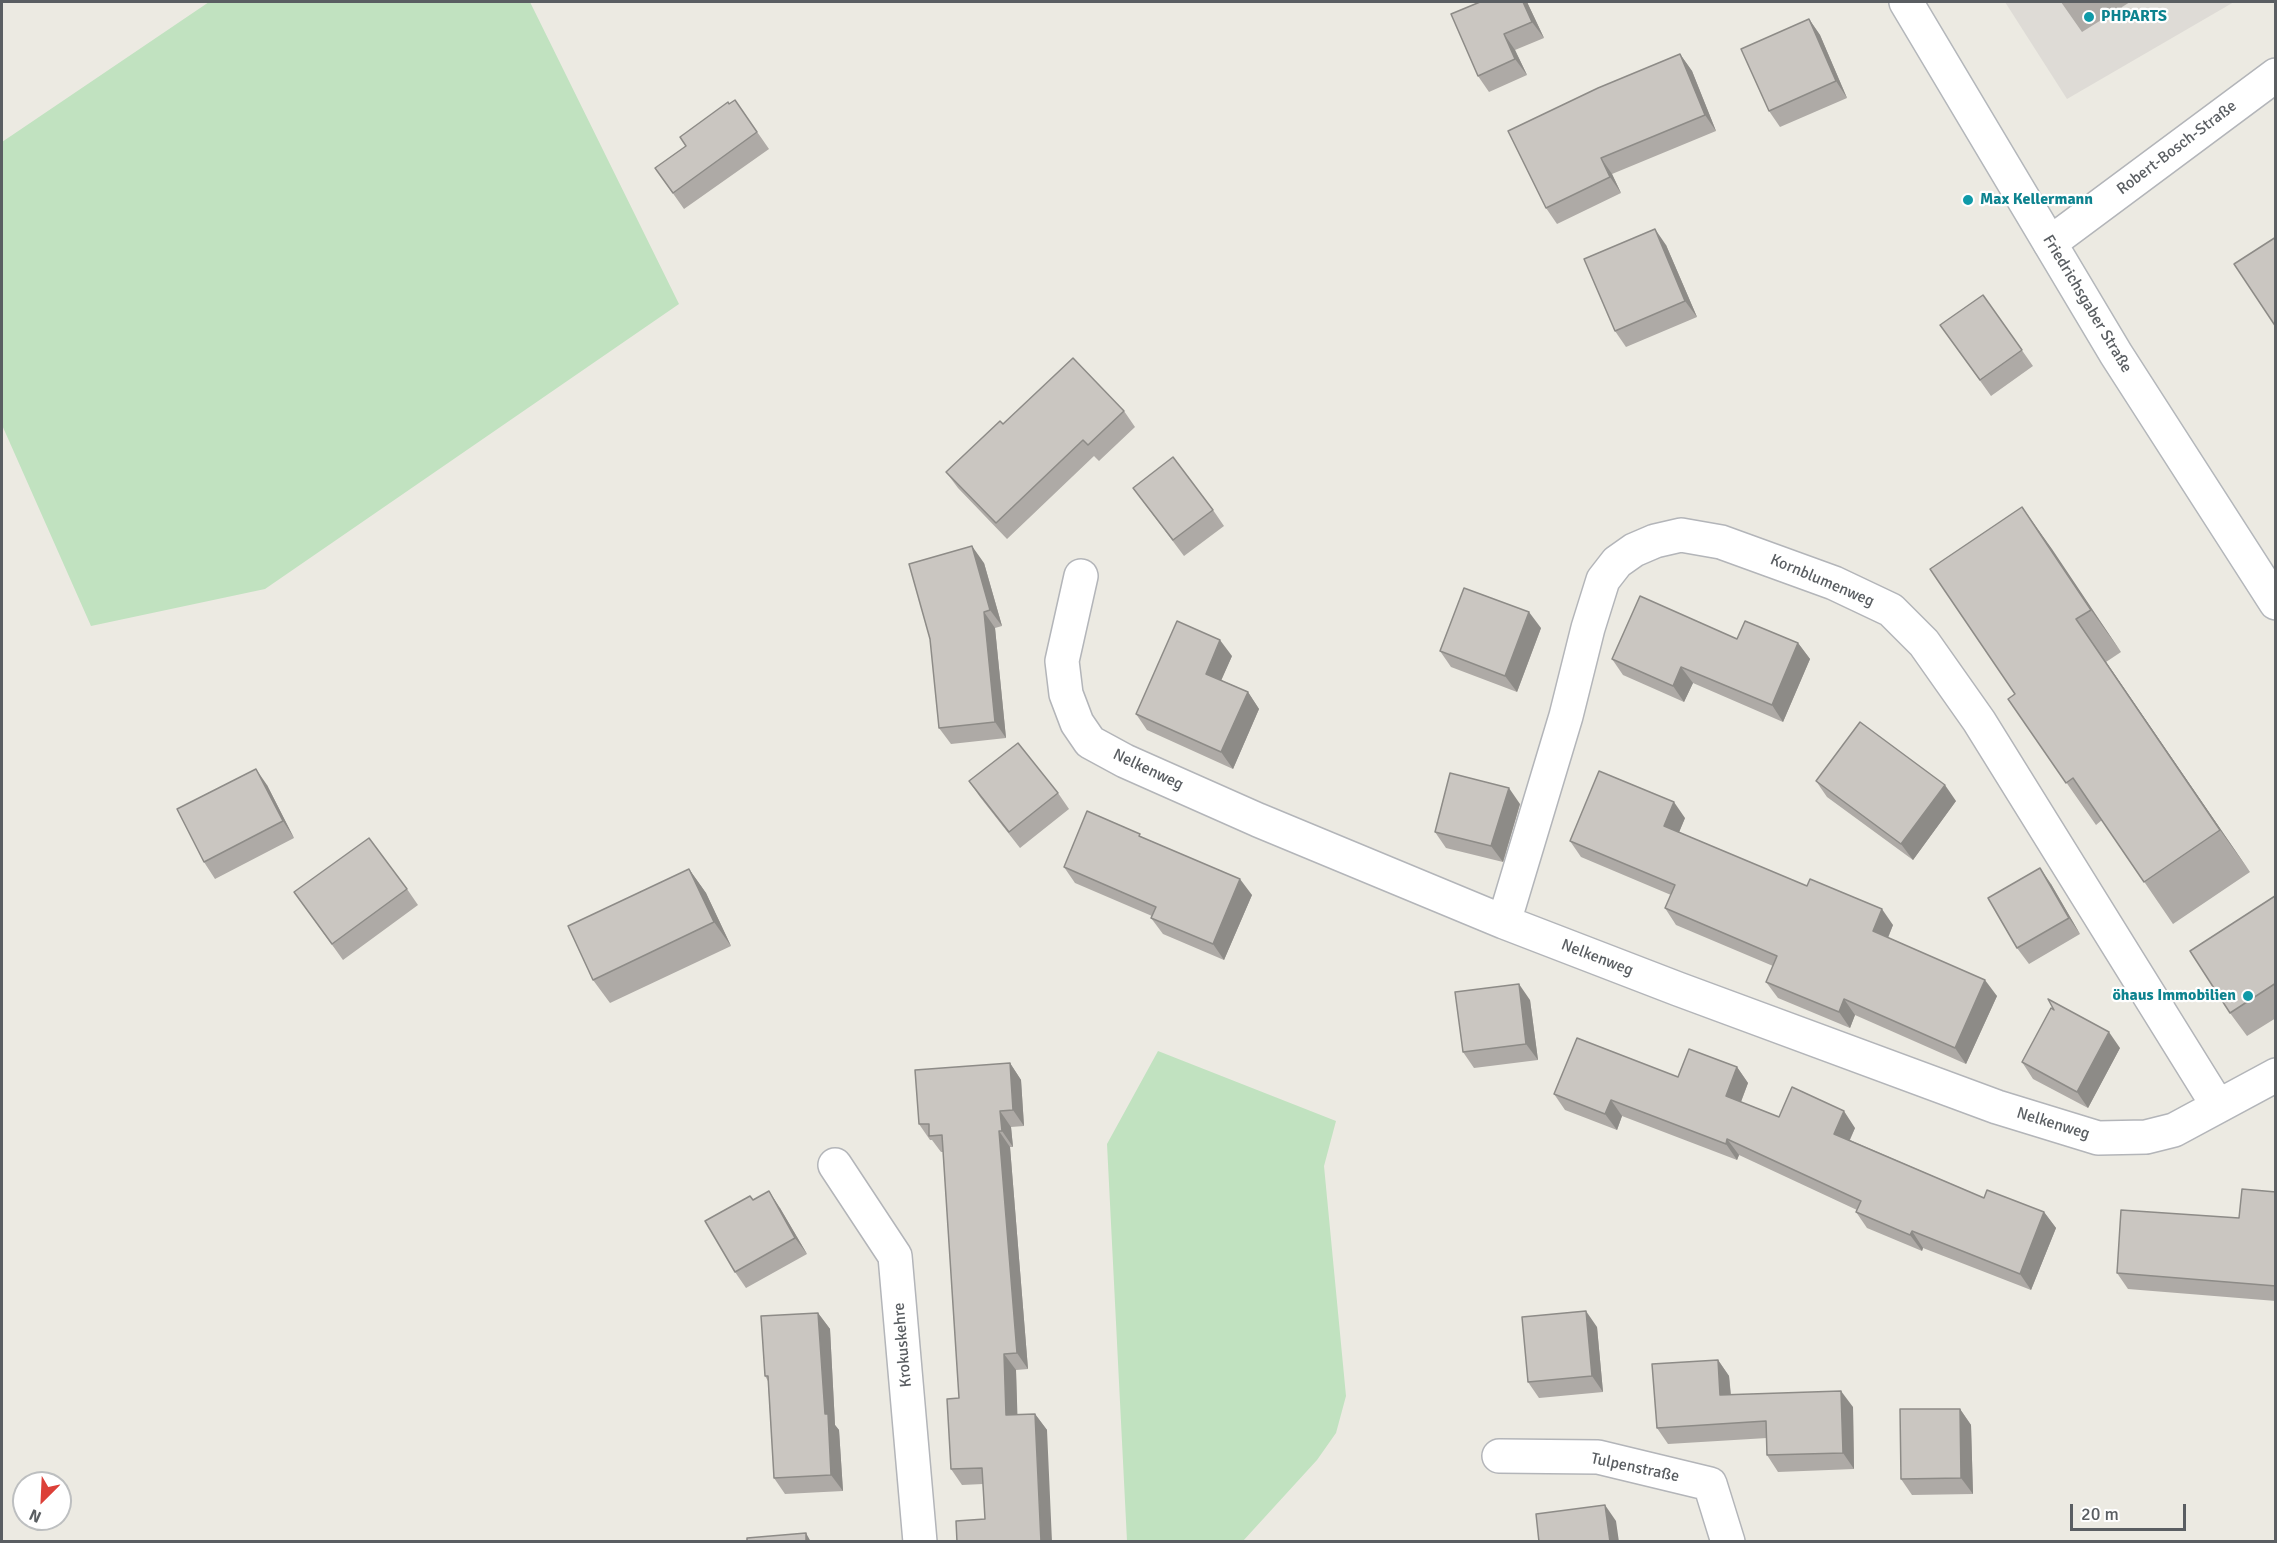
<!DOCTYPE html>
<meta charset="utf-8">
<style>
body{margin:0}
#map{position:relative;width:2277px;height:1543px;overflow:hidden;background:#eceae2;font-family:Signika,sans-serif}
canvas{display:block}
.frame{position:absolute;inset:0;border:3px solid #5a5e62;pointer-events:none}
.north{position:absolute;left:12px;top:1471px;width:60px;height:60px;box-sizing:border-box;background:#fff;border:2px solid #bdbfc0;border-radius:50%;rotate:204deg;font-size:16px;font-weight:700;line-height:24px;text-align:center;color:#5a5e62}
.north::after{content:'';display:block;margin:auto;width:21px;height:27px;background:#dc4038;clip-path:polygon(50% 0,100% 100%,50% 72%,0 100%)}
.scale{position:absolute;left:2070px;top:1504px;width:116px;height:27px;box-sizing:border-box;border:3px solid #5a5e62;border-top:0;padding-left:8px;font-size:18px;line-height:21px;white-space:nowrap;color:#5a5e62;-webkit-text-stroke:4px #fff;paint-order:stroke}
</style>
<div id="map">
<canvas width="2277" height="1543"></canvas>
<div class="frame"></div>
<div class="north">N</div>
<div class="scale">20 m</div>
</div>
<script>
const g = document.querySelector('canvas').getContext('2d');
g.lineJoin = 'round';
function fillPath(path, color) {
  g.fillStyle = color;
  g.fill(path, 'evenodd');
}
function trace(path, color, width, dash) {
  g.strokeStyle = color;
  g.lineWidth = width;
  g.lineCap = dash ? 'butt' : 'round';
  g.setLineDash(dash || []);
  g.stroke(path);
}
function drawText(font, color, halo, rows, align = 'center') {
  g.font = font + ' Signika,sans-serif';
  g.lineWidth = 4.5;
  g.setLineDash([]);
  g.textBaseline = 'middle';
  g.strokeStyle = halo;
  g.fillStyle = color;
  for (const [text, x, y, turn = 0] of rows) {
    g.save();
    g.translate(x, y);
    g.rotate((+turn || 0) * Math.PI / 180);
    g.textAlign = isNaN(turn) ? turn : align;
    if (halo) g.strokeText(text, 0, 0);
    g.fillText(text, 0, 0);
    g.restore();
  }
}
const industrial = new Path2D(`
 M 2005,2 L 2234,2 L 2067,99 Z`);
const green = new Path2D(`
 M 209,2 L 530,2 L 679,304 L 265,589 L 91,626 L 2,425 L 2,142 Z
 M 1158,1051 L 1336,1121 L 1324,1166 L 1346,1396 L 1336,1433 L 1317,1460 L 1243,1541 L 1127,1541 L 1107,1144 Z`);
const street = new Path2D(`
 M 2050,243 L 2276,75
 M 1081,576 L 1062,661 L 1066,694 L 1077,723 L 1090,742 L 1125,761 L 1258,820 L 1504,922 L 1678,989 L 1997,1107 L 2098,1138 L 2146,1137 L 2174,1130 L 2276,1075
 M 1504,922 L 1566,716 L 1588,628 L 1603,580 L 1617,562 L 1634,550 L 1655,541 L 1681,535 L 1721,542 L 1834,583 L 1891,610 L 1924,643 L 1979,721 L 2218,1106
 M 835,1165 L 895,1256 L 920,1542
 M 1499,1456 L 1598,1457 L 1710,1484 L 1728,1542`);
const secondary = new Path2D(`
 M 1906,2 L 2116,354 L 2276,603`);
const wall = new Path2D(`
 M 1480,2 L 1527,2 L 1544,38 L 1515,50 L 1527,75 L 1489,92 L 1478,76 Z
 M 2061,2 L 2130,2 L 2082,32 Z
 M 1809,19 L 1820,35 L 1847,98 L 1780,127 L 1769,111 Z
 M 1680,54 L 1692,71 L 1716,131 L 1612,174 L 1621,193 L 1557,224 L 1546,208 Z
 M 735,100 L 769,149 L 684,209 L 655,168 L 686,146 L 729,104 Z
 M 1666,245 L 1697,317 L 1626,347 L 1615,331 Z
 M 1983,295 L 2033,366 L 1991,396 L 1940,325 Z
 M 1124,411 L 1135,427 L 1099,461 L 1094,456 L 1007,539 L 958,488 L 946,472 Z
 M 1133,488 L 1213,510 L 1224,526 L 1184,556 Z
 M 2022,507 L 2121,652 L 2106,662 L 2250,872 L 2173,924 L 2102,820 L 2096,825 L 2008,699 L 2015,694 Z
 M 984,563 L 1002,626 L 995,628 L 1006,738 L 951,744 L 939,728 Z
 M 1541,628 L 1517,692 L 1451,667 L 1440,651 Z
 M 1737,639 L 1798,643 L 1810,659 L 1783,722 L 1693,683 L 1684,702 L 1623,675 L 1612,659 Z
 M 1232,656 L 1221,680 L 1248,692 L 1259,709 L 1233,769 L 1147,730 L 1136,714 Z
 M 969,781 L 1058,793 L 1069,809 L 1020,848 L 980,797 Z
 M 1816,781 L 1956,801 L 1913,860 L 1827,797 Z
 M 267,785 L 294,838 L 215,879 L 204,862 Z
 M 1520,804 L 1503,862 L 1446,848 L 1435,832 Z
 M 1685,818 L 1679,832 L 1893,925 L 1888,938 L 1997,996 L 1966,1064 L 1855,1015 L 1850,1028 L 1778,998 L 1766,982 L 1773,966 L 1676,925 L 1665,908 L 1671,895 L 1581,857 L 1570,841 Z
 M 1143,838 L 1252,895 L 1224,960 L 1163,934 L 1151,918 L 1152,916 L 1075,883 L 1064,867 Z
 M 689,869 L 706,893 L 731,946 L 610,1003 L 593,980 Z
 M 2051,884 L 2080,934 L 2029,964 L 2017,948 Z
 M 407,889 L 418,905 L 343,960 L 294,892 Z
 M 2276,898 L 2276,1018 L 2247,1036 L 2230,1013 Z
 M 1530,1000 L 1538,1060 L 1474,1068 L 1463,1052 Z
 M 2120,1048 L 2088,1108 L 2033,1079 L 2022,1062 Z
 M 1010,1063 L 1021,1080 L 1024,1126 L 1011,1127 L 1013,1147 L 1010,1147 L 1028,1369 L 1016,1370 L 1017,1415 L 1035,1414 L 1047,1430 L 985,1519 L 983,1484 L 962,1485 L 951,1469 L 959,1398 L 943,1152 L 941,1152 L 932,1140 L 930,1140 L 919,1124 Z
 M 1737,1067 L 1748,1083 L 1741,1102 L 1779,1117 L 1855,1128 L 1850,1140 L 1984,1198 L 2044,1212 L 2056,1228 L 2031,1290 L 1923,1248 L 1922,1251 L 1867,1228 L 1856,1212 L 1857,1210 L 1739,1155 L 1737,1160 L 1622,1116 L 1617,1130 L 1565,1110 L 1554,1094 L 1678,1077 Z
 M 2276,1192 L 2276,1301 L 2128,1289 L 2117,1273 L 2239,1218 Z
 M 753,1200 L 780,1208 L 807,1254 L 746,1288 L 735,1272 Z
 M 818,1313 L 830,1329 L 835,1425 L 839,1430 L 843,1491 L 785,1494 L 774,1478 L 768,1381 L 765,1376 Z
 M 1597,1327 L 1603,1392 L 1539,1398 L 1528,1382 Z
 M 1718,1360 L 1729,1376 L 1731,1394 L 1853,1407 L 1854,1469 L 1778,1472 L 1767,1455 L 1767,1438 L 1668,1444 L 1657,1428 Z
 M 1960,1409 L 1971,1425 L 1973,1494 L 1912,1495 L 1901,1479 Z`);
const shadedWall = new Path2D(`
 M 1523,2 L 1527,2 L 1544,38 L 1532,22 Z
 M 1809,19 L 1820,35 L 1847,98 L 1836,81 Z
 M 1504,34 L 1515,50 L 1527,75 L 1515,59 Z
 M 1680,54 L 1692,71 L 1716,131 L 1705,115 Z
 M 1601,158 L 1612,174 L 1621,193 L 1610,177 Z
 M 1655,229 L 1666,245 L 1697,317 L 1685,301 Z
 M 2022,507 L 2052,549 L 2121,652 L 2091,610 Z
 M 972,546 L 984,563 L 1002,626 L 990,610 Z
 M 984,612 L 995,628 L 1006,738 L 995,722 Z
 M 1529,612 L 1541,628 L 1517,692 L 1505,676 Z
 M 2076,619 L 2106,662 L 2250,872 L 2220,830 Z
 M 1220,640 L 1232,656 L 1217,690 L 1206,674 Z
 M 1798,643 L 1810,659 L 1783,722 L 1772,705 Z
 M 1681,667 L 1693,683 L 1684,702 L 1673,686 Z
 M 1248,692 L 1259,709 L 1233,769 L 1221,752 Z
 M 256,769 L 267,785 L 294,838 L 283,821 Z
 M 1945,785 L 1956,801 L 1913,860 L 1901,844 Z
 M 1509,788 L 1520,804 L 1503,862 L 1491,846 Z
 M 1674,802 L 1685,818 L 1675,842 L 1664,826 Z
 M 2040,868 L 2051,884 L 2080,934 L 2069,918 Z
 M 689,869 L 706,893 L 731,946 L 714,922 Z
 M 1240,879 L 1252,895 L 1224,960 L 1213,944 Z
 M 1882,909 L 1893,925 L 1884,947 L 1873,931 Z
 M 1985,980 L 1997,996 L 1966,1064 L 1955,1048 Z
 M 1519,984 L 1530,1000 L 1538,1060 L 1526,1044 Z
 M 1844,999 L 1855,1015 L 1850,1028 L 1839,1012 Z
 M 2109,1032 L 2120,1048 L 2088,1108 L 2077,1092 Z
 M 1010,1063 L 1021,1080 L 1024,1126 L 1013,1110 Z
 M 1737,1067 L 1748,1083 L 1737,1112 L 1726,1096 Z
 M 1611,1100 L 1622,1116 L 1617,1130 L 1605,1114 Z
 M 1000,1111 L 1011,1127 L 1013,1147 L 1002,1131 Z
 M 1844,1111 L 1855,1128 L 1845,1150 L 1834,1134 Z
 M 999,1131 L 1010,1147 L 1028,1369 L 1017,1353 Z
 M 1727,1139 L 1739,1155 L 1737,1160 L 1726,1144 Z
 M 769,1191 L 780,1208 L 807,1254 L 795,1238 Z
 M 2044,1212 L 2056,1228 L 2031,1290 L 2020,1274 Z
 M 1912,1231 L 1923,1248 L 1922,1251 L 1910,1235 Z
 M 1586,1311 L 1597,1327 L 1603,1392 L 1592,1376 Z
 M 818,1313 L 830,1329 L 835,1425 L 839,1430 L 843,1491 L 831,1475 L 825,1414 Z
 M 1004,1354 L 1016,1370 L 1018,1432 L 1006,1415 Z
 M 1718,1360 L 1729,1376 L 1732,1411 L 1720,1395 Z
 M 1841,1391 L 1853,1407 L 1854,1469 L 1843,1453 Z
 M 1960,1409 L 1971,1425 L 1973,1494 L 1961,1478 Z
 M 1035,1414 L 1047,1430 L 1052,1542 L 1041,1542 Z
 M 1605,1505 L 1616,1521 L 1619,1542 L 1610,1542 Z
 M 806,1533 L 811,1542 L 806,1542 Z`);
const building = new Path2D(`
 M 1480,2 L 1523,2 L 1532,22 L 1504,34 L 1515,59 L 1478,76 L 1451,14 Z
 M 1809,19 L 1836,81 L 1769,111 L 1741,49 Z
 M 1680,54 L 1705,115 L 1601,158 L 1610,177 L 1546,208 L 1508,131 L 1598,88 Z
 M 735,100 L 757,132 L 673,193 L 655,168 L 686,146 L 680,137 L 728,102 L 729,104 Z
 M 1655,229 L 1685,301 L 1615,331 L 1584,259 Z
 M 2276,237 L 2276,327 L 2234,264 Z
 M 1983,295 L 2022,350 L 1980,380 L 1940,325 Z
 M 1073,358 L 1124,411 L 1088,445 L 1083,440 L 996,523 L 946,472 L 1000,421 L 1003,424 Z
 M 1173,457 L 1213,510 L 1173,540 L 1133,488 Z
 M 2022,507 L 2091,610 L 2076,619 L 2220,830 L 2144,882 L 2073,778 L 2066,783 L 2008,699 L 2015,694 L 1930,569 Z
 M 972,546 L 990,610 L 984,612 L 995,722 L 939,728 L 930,639 L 909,564 Z
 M 1464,588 L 1529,612 L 1505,676 L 1440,651 Z
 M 1640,596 L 1737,639 L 1745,621 L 1798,643 L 1772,705 L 1681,667 L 1673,686 L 1612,659 Z
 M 1177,621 L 1220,640 L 1206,674 L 1248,692 L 1221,752 L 1136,714 Z
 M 1860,722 L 1945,785 L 1901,844 L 1816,781 Z
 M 1018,743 L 1058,793 L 1009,832 L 969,781 Z
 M 256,769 L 283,821 L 204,862 L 177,809 Z
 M 1599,771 L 1674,802 L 1664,826 L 1807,886 L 1810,879 L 1882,909 L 1873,931 L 1985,980 L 1955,1048 L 1844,999 L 1839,1012 L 1766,982 L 1777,956 L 1665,908 L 1675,885 L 1570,841 Z
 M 1450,773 L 1509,788 L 1491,846 L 1435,832 Z
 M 1087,811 L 1140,834 L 1139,836 L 1240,879 L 1213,944 L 1151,918 L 1156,907 L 1064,867 Z
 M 369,838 L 407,889 L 332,944 L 294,892 Z
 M 2040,868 L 2069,918 L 2017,948 L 1988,898 Z
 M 689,869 L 714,922 L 593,980 L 568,926 Z
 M 2275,896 L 2276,898 L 2276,983 L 2230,1013 L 2190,951 Z
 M 1519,984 L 1526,1044 L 1463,1052 L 1455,992 Z
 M 2048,999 L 2109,1032 L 2077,1092 L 2022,1062 L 2051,1008 L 2054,1010 Z
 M 1577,1038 L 1678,1077 L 1689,1049 L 1737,1067 L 1726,1096 L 1779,1117 L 1792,1087 L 1844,1111 L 1834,1134 L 1984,1198 L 1987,1190 L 2044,1212 L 2020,1274 L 1912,1231 L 1910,1235 L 1856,1212 L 1861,1201 L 1727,1139 L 1726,1144 L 1611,1100 L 1605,1114 L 1554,1094 Z
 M 1010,1063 L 1013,1110 L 1000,1111 L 1002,1131 L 999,1131 L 1017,1353 L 1004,1354 L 1006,1415 L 1035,1414 L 1041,1542 L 957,1542 L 956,1521 L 985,1519 L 982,1468 L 951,1469 L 947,1399 L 959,1398 L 942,1135 L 929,1136 L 929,1124 L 919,1124 L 915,1070 Z
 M 2242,1189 L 2276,1192 L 2276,1286 L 2117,1273 L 2121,1210 L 2239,1218 Z
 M 769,1191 L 795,1238 L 735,1272 L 705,1221 L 750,1196 L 753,1200 Z
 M 1586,1311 L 1592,1376 L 1528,1382 L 1522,1317 Z
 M 818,1313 L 825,1414 L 828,1414 L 831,1475 L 774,1478 L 768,1376 L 765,1376 L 761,1316 Z
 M 1718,1360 L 1720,1395 L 1841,1391 L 1843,1453 L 1767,1455 L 1766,1421 L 1657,1428 L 1652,1364 Z
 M 1900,1409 L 1960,1409 L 1961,1478 L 1901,1479 Z
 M 1605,1505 L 1610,1542 L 1539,1542 L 1536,1514 Z
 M 806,1533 L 806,1542 L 747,1542 L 747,1538 Z`);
const markers = [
 [2089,17,6,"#0f9aa8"],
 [1968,200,6,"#0f9aa8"],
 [2248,996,6,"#0f9aa8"]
];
const cultureNames = [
 ["PHPARTS",2101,17],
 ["Max Kellermann",1980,200],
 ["öhaus Immobilien",2236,996,"right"]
];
const streetNames = [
 ["Robert-Bosch-Straße",2177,148,-37],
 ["Friedrichsgaber Straße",2087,304,59],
 ["Kornblumenweg",1822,581,23],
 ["Nelkenweg",1148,770,25],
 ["Nelkenweg",1597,958,21],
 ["Nelkenweg",2053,1124,17],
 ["Krokuskehre",903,1345,-95],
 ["Tulpenstraße",1635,1468,12]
];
fillPath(industrial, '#dedbd6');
fillPath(green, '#c1e2c0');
trace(street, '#b3b5b9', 36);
trace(secondary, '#b4b7bb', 36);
trace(street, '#fff', 33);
trace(secondary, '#fff', 33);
fillPath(wall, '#aeaaa6');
fillPath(shadedWall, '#8d8b87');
fillPath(building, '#cac6c1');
trace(building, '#8d8b87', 1.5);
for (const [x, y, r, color] of markers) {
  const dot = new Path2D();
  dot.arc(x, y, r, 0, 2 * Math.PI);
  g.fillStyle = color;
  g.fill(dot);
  trace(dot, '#fff', 2);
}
drawText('bold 16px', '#0d838f', '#fff', cultureNames, 'left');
drawText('16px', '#5a5e62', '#fff', streetNames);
</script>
